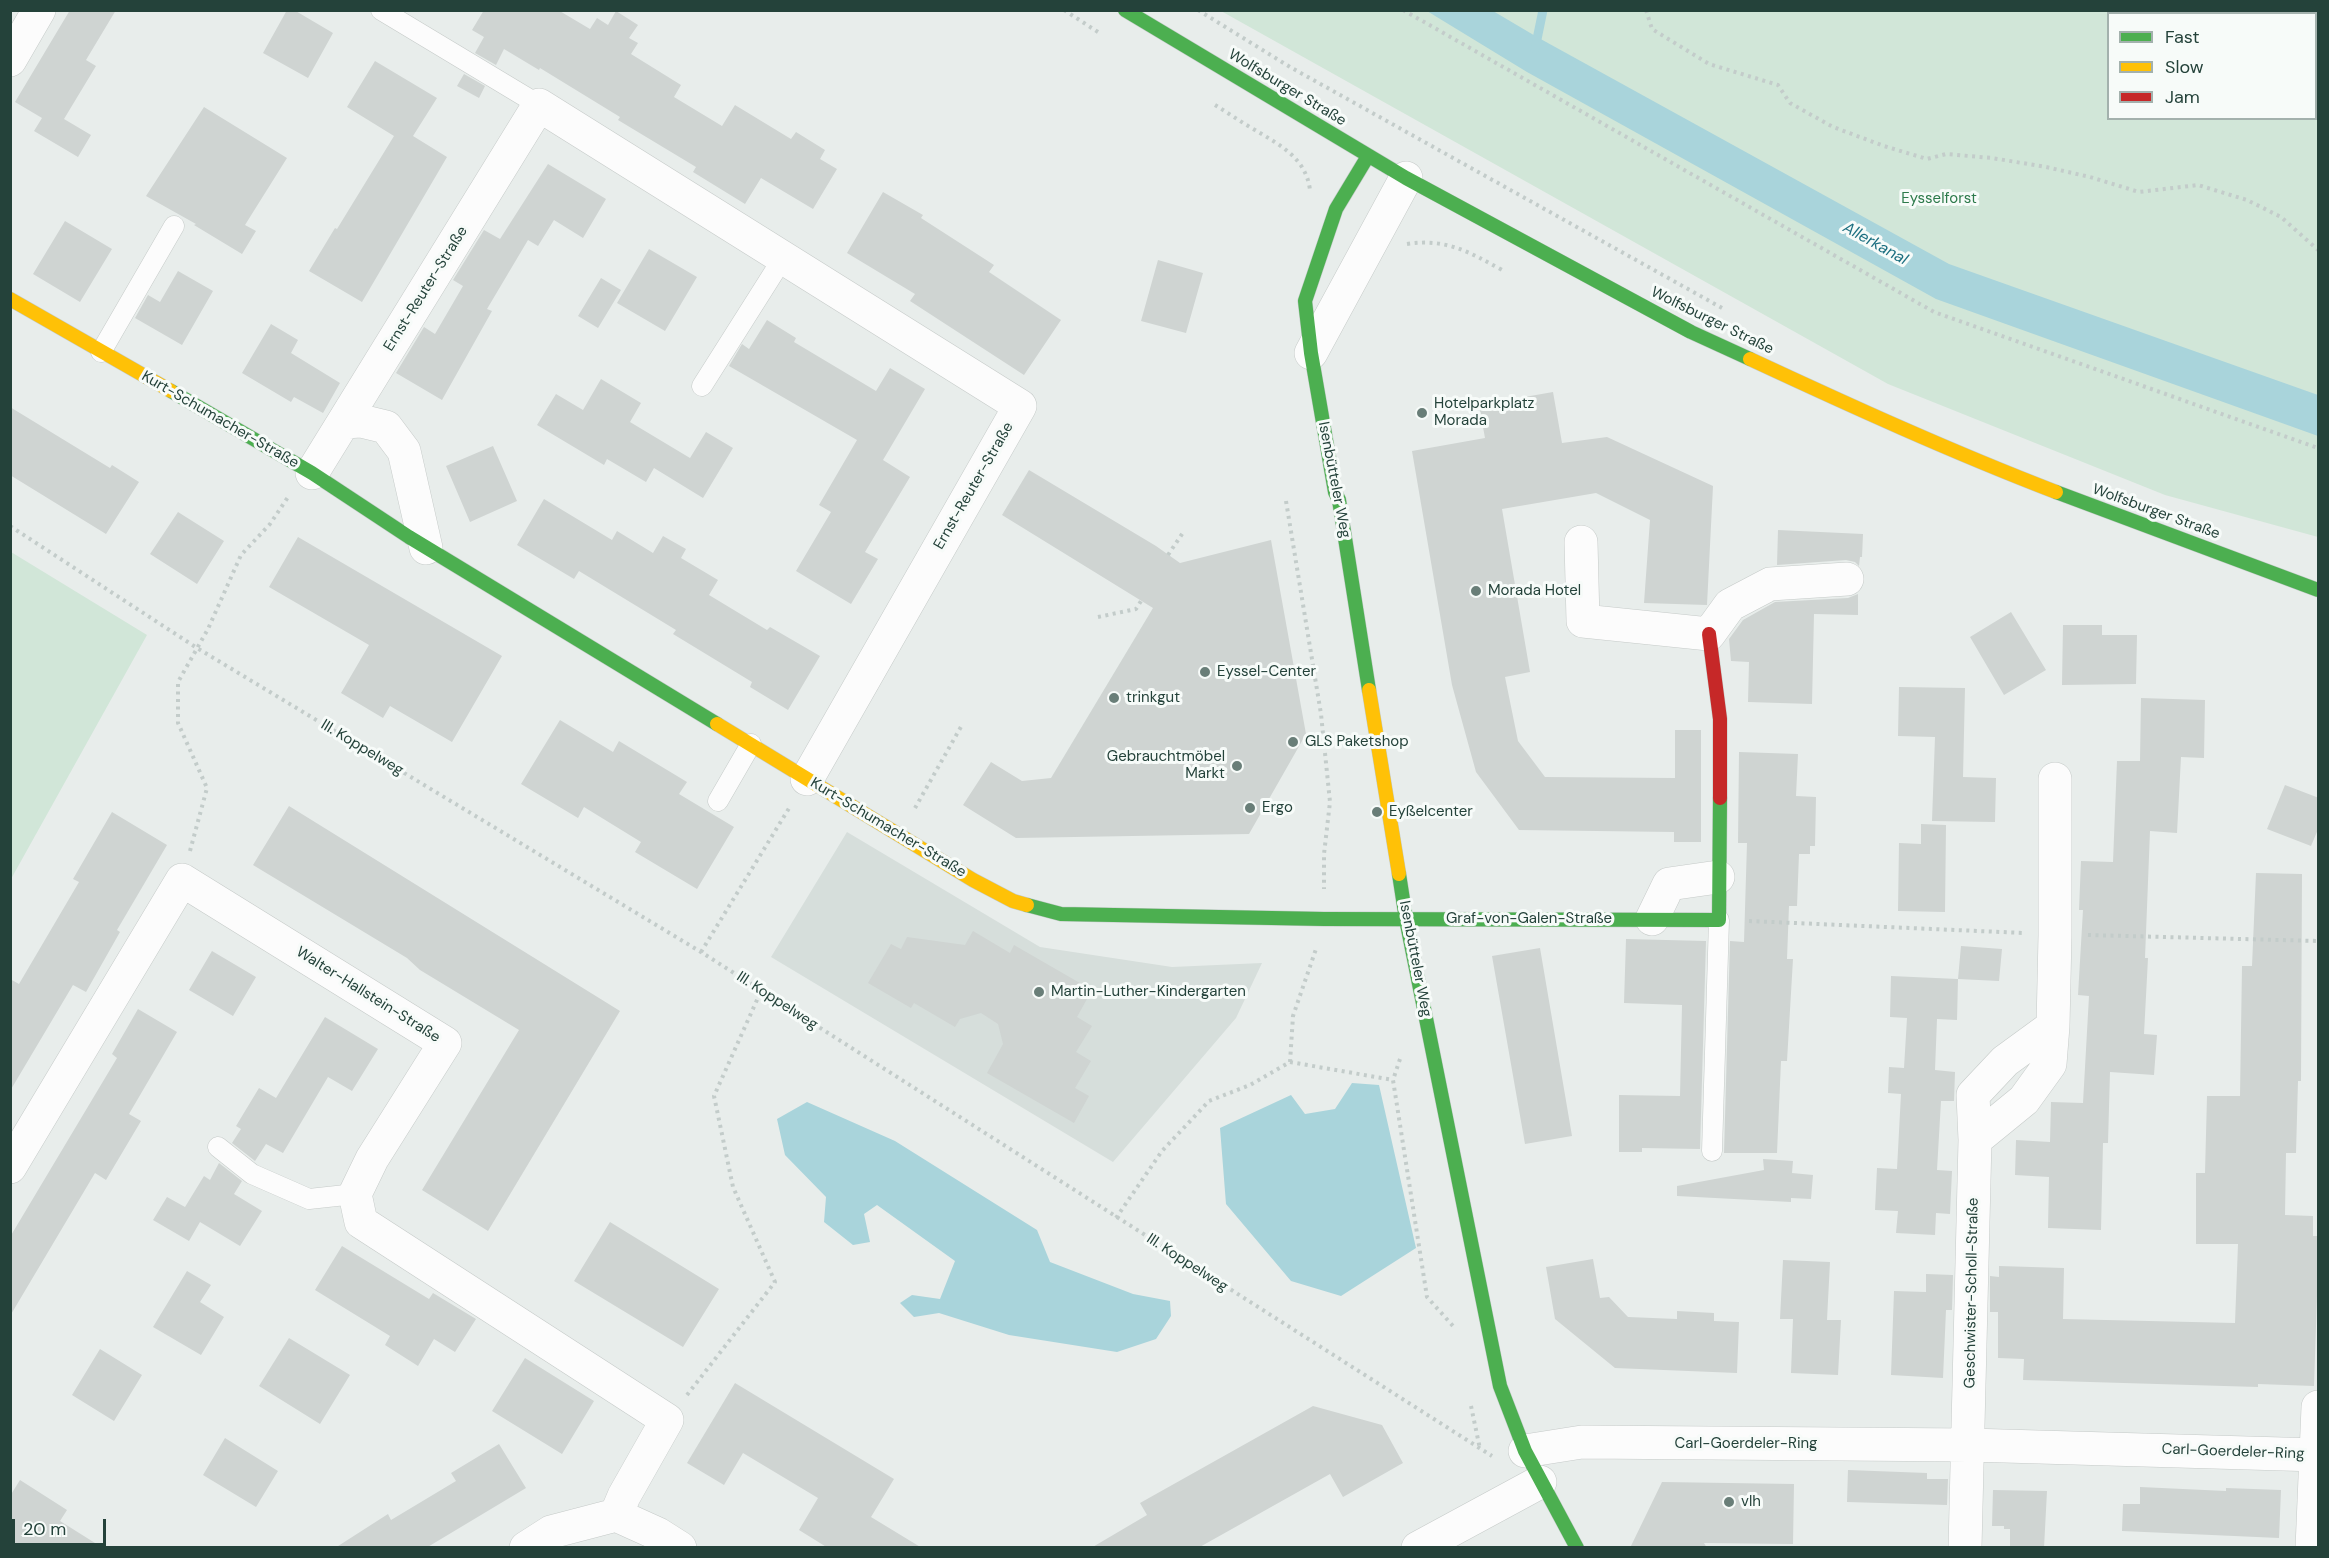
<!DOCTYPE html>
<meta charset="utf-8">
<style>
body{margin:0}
#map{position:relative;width:2329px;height:1558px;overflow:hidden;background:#e8edeb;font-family:"DM Sans",sans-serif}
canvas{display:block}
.frame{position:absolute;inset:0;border:12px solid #24423a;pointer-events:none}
.legend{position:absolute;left:2107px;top:12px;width:210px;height:108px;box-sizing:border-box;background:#f7fbf9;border:2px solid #a3b1ad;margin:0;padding:8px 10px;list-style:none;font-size:18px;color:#24423a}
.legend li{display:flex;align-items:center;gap:12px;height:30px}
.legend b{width:30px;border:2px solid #a3b1ad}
.scale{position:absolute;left:12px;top:1519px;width:94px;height:27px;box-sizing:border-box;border:3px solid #24423a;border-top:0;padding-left:8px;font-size:18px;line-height:21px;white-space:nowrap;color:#24423a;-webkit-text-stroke:4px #f7fbf9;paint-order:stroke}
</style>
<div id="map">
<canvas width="2329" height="1558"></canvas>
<div class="frame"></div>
<ul class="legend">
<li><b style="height:8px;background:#4caf50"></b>Fast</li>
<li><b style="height:8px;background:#ffc107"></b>Slow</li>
<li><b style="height:8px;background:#c62828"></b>Jam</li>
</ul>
<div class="scale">20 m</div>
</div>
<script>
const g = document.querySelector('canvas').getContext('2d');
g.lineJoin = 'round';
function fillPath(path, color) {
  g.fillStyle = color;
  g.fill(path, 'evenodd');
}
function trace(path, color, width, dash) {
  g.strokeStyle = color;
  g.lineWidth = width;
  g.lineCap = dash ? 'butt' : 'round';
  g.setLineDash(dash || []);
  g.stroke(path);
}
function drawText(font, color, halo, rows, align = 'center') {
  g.font = font + ' "DM Sans",sans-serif';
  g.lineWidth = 6;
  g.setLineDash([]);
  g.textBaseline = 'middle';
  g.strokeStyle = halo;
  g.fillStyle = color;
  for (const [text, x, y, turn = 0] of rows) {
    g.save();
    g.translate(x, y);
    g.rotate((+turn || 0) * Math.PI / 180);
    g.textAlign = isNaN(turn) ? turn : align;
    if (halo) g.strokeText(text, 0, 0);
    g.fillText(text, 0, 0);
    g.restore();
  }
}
const built = new Path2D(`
 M 847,832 L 1040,947 L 1172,967 L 1262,963 L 1236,1018 L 1113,1162 L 771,957 Z`);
const green = new Path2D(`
 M 1221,11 L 2318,11 L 2318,537 L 2165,495 L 1888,384 ZM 2108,14 L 2316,14 L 2316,118 L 2108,118 Z
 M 11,552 L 147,635 L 11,879 Z`);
const water = new Path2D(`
 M 1427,11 L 1493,11 L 1537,37 L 1949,264 L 2318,395 L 2318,436 L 1936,299 L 1527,72 Z
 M 1352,1083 L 1379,1085 L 1416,1248 L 1341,1296 L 1291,1281 L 1226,1204 L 1220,1128 L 1291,1095 L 1305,1114 L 1335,1109 Z
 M 807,1102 L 895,1141 L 1037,1230 L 1050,1262 L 1133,1294 L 1170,1301 L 1171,1316 L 1156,1339 L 1117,1352 L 1009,1335 L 939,1313 L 914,1317 L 900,1303 L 912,1295 L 940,1299 L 955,1261 L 877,1205 L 864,1214 L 870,1242 L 853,1245 L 824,1222 L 826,1197 L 785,1155 L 777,1119 Z`);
const stream = new Path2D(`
 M 1535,49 L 1543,10`);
const building = new Path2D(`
 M 70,10 L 116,10 L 86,60 L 96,66 L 64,119 L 91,135 L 78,157 L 34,131 L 42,118 L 15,102 Z
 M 287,10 L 294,10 L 333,33 L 308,78 L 263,53 Z
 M 484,10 L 558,10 L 590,29 L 597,18 L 608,25 L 616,11 L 638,25 L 629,38 L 638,43 L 631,54 L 681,85 L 674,97 L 722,126 L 735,105 L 791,139 L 796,132 L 825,150 L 820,159 L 837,169 L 813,209 L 761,178 L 745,204 L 693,172 L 696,167 L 618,120 L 620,117 L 540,68 L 539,70 L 504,49 L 496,65 L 475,53 L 484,37 L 472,30 Z
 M 375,61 L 437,98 L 413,136 L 447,157 L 362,302 L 309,271 L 335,228 L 337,229 L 394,136 L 347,107 Z
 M 464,74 L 485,86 L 479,98 L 457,86 Z
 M 204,107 L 287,158 L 245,225 L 256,231 L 242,254 L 194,225 L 196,224 L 146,196 Z
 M 548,164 L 606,199 L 583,238 L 554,220 L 538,246 L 528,240 L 487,309 L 492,311 L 442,400 L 396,373 L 424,327 L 435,334 L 463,286 L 453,280 L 484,230 L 500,239 Z
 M 883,192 L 923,215 L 921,218 L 994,265 L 989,272 L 1061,320 L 1024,375 L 910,301 L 915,294 L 847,253 Z
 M 65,221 L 112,249 L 80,302 L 33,274 Z
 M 649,249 L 697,277 L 665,331 L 617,303 Z
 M 1158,260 L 1203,273 L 1186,333 L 1141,321 Z
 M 178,271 L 213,291 L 182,345 L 135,318 L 148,295 L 160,302 Z
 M 601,278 L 621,290 L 598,328 L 578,316 Z
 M 767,320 L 796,338 L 794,342 L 876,391 L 890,368 L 925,389 L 883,460 L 910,477 L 865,552 L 878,559 L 851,604 L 796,571 L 831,512 L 819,505 L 857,440 L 729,366 L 742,344 L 749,349 Z
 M 271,324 L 298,340 L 291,353 L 340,383 L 323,413 L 294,397 L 291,402 L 242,373 Z
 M 601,379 L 641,403 L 630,422 L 690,458 L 706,432 L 733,448 L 703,498 L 654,468 L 646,482 L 607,459 L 604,465 L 537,425 L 556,394 L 583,410 Z
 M 1553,392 L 1562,443 L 1607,437 L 1713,486 L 1707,605 L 1644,603 L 1650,520 L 1596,493 L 1502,509 L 1530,672 L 1505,677 L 1518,741 L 1545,777 L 1675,778 L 1675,730 L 1701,730 L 1701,842 L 1674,842 L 1674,832 L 1519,830 L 1476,772 L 1452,685 L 1412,451 L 1485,438 L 1479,405 Z
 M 10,407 L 110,468 L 112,465 L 139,482 L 106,534 L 10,475 Z
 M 493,446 L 517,501 L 470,522 L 446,466 Z
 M 1029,470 L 1156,546 L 1180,563 L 1271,540 L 1306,734 L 1249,834 L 1016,838 L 963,805 L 991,762 L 1022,781 L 1051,778 L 1153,608 L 1002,515 Z
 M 544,499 L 612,540 L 617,531 L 653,553 L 663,536 L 686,549 L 681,558 L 718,580 L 709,595 L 767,630 L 770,627 L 820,656 L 788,710 L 750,687 L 752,682 L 673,634 L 676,630 L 579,571 L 574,579 L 517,545 Z
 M 178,512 L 224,541 L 197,584 L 150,554 Z
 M 1778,530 L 1863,534 L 1862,557 L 1860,557 L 1859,566 L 1855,562 L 1846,560 L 1777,565 Z
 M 298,537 L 502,656 L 452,742 L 390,706 L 383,718 L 341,693 L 369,645 L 269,587 Z
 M 1858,594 L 1858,615 L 1814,614 L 1812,704 L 1748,702 L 1749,662 L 1731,661 L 1729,639 L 1743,620 L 1775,602 L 1848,598 Z
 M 2011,612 L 2046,670 L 2004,695 L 1970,637 Z
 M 2063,625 L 2102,625 L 2102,635 L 2137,635 L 2136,684 L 2062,685 Z
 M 1899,687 L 1965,688 L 1963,777 L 1996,778 L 1995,822 L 1932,821 L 1935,737 L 1898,736 Z
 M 2141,698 L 2205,700 L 2204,758 L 2181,757 L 2177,833 L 2150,831 L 2145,958 L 2148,958 L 2144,1034 L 2157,1035 L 2154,1075 L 2110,1072 L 2108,1143 L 2103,1143 L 2101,1230 L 2048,1228 L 2049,1177 L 2015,1175 L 2016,1140 L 2050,1142 L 2051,1102 L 2083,1103 L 2089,996 L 2078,995 L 2083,910 L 2079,910 L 2081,861 L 2113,862 L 2117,761 L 2140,761 Z
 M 560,720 L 613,752 L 619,741 L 687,782 L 679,794 L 734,827 L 697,889 L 635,852 L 641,842 L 584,807 L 578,818 L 521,784 Z
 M 1739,752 L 1798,754 L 1796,796 L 1816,797 L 1815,846 L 1810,846 L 1810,854 L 1799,854 L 1797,906 L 1789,906 L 1787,959 L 1793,959 L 1787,1061 L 1781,1061 L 1777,1153 L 1724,1153 L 1730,941 L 1744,942 L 1747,843 L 1738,843 Z
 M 2285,785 L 2319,798 L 2319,827 L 2311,846 L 2267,829 Z
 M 289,806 L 620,1011 L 488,1231 L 422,1190 L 519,1030 L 420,970 L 407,958 L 253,865 Z
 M 112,812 L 167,845 L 117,930 L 120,932 L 86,992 L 73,985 L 10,1091 L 10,979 L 19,984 L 79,882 L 73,879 Z
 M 1921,824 L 1946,825 L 1945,912 L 1898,911 L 1899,843 L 1921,844 Z
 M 2256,873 L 2302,874 L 2301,1081 L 2298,1081 L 2296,1153 L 2286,1153 L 2285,1215 L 2313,1216 L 2313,1236 L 2319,1236 L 2314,1386 L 2258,1384 L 2258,1387 L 2023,1380 L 2024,1359 L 1998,1358 L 1998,1312 L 1990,1312 L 1990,1276 L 1999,1277 L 1999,1266 L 2064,1268 L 2063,1319 L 2235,1323 L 2238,1244 L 2196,1244 L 2196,1173 L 2205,1173 L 2207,1096 L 2240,1096 L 2242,966 L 2252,966 Z
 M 973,931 L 1010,953 L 1014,945 L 1092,990 L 1077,1017 L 1092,1026 L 1076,1052 L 1091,1061 L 1075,1088 L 1089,1096 L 1074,1123 L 987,1073 L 1003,1044 L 998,1024 L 981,1013 L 960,1019 L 955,1027 L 914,1003 L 911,1008 L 868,983 L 891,944 L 901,949 L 907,937 L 965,945 Z
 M 1626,939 L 1706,941 L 1700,1149 L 1642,1148 L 1642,1152 L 1619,1152 L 1619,1095 L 1680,1096 L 1682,1005 L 1624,1003 Z
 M 1961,946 L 2002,949 L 1999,981 L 1958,979 Z
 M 1540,948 L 1572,1136 L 1525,1144 L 1492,956 Z
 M 212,951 L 256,977 L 233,1016 L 189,990 Z
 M 1891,976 L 1958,979 L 1957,1020 L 1937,1019 L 1935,1070 L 1955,1072 L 1954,1101 L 1941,1101 L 1937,1170 L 1952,1171 L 1950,1214 L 1936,1213 L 1935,1235 L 1896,1233 L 1898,1211 L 1875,1210 L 1877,1168 L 1897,1169 L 1901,1094 L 1888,1093 L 1889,1067 L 1904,1068 L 1907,1018 L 1890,1017 Z
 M 138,1009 L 177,1032 L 129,1114 L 141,1121 L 106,1180 L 95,1173 L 10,1316 L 10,1237 L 117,1058 L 112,1054 Z
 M 325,1017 L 378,1049 L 352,1091 L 328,1077 L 283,1153 L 266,1144 L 255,1161 L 232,1143 L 241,1129 L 236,1126 L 259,1088 L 276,1098 Z
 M 1763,1159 L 1793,1161 L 1792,1173 L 1813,1175 L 1811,1199 L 1791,1198 L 1791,1202 L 1677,1196 L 1677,1186 L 1764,1170 Z
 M 219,1163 L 242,1181 L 234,1194 L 262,1211 L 240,1246 L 200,1222 L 189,1241 L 153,1220 L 167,1197 L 185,1207 L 204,1176 L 210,1180 Z
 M 610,1222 L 719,1289 L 683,1347 L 574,1281 Z
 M 342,1246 L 429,1299 L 433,1293 L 476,1319 L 455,1352 L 434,1339 L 418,1366 L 385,1345 L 390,1336 L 315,1290 Z
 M 1593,1259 L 1600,1298 L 1609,1297 L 1628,1317 L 1677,1319 L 1677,1311 L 1714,1313 L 1714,1321 L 1739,1322 L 1737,1373 L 1615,1368 L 1555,1319 L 1546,1267 Z
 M 1783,1260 L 1830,1262 L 1827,1320 L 1841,1320 L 1838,1375 L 1791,1373 L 1793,1319 L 1780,1319 Z
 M 187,1271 L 211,1285 L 200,1302 L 224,1317 L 201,1355 L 153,1327 Z
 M 1926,1274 L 1953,1275 L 1952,1310 L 1946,1310 L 1943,1378 L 1891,1375 L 1894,1291 L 1926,1292 Z
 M 289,1338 L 350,1375 L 320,1424 L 259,1386 Z
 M 100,1349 L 142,1375 L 114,1421 L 72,1395 Z
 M 525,1358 L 594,1401 L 562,1454 L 492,1411 Z
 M 735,1383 L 894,1479 L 871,1517 L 922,1548 L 828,1548 L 799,1530 L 818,1498 L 743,1453 L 724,1485 L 687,1463 Z
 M 1313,1406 L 1382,1425 L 1403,1463 L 1343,1497 L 1330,1474 L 1198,1548 L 1091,1548 L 1147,1515 L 1140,1503 Z
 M 225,1438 L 278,1471 L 256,1507 L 203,1475 Z
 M 499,1444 L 526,1488 L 426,1548 L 335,1548 L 388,1514 L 391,1520 L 456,1481 L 451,1473 Z
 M 1848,1470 L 1927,1473 L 1927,1479 L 1948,1479 L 1947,1505 L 1847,1502 Z
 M 20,1480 L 67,1510 L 60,1521 L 103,1548 L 22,1548 L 10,1541 L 10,1496 Z
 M 1662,1482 L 1794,1484 L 1793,1544 L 1704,1543 L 1707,1548 L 1630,1548 Z
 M 2140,1487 L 2226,1491 L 2226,1488 L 2281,1490 L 2279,1538 L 2122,1531 L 2123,1504 L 2140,1504 Z
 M 1993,1490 L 2047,1491 L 2044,1548 L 2010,1548 L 2010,1529 L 2004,1529 L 2004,1526 L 1992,1526 Z`);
const path = new Path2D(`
 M 1064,10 L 1101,34
 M 1198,10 L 1290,67 L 1722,308
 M 1403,10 L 1934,312 L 2318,448
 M 1646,10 L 1652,29 L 1709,64 L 1778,85 L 1790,103 L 1833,127 L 1884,146 L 1927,159 L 1946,154 L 1992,158 L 2046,167 L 2090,177 L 2139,192 L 2198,185 L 2247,200 L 2281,217 L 2318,250
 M 1215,105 C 1228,113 1241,122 1255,130 C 1280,145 1306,158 1310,190
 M 1407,244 C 1446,238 1469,252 1502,270
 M 1286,501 L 1321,714 L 1330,802 L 1324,854 L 1324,889
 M 10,526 L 197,648 L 701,952 L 1492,1456
 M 1168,555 L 1184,531
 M 1098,617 L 1136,609 L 1141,601
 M 915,808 L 962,725
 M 190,851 L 207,788 L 178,723 L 178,682 L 208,629 L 241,555 L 270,524 L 288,497
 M 1749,921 L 2024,933
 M 2088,935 L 2318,941
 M 701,952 L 791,805
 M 1400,1059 L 1393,1080 L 1427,1297 L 1453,1326
 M 1290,1062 L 1293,1016 L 1316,949
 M 1116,1218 L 1162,1151 L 1209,1101 L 1250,1085 L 1290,1062 L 1393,1080
 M 687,1395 L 775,1282 L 733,1187 L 714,1096 L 761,991
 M 1471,1406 L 1480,1449`);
const lane = new Path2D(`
 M 381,10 L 539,105
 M 101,352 L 174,226
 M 702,386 L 783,258
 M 718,801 L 751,744
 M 218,1147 L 252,1174 L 309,1199 L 355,1194
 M 1712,1151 L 1719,920`);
const street = new Path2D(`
 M 10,60 L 39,10
 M 1311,353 L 1406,178
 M 344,422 L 361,421 L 386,427 L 404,451 L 426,548
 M 312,473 L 539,105 L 1020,406 L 807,779
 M 1581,542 L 1583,621 L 1709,634 L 1730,605 L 1770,584 L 1847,579
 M 1652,919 L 1669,884 L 1718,877
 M 1975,1140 L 2024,1100 L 2050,1064 L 2053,1026 L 2055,935 L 2055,779
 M 10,1167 L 182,880 L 445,1043 L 372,1159 L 355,1194 L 361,1222 L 667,1420 L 624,1496 L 616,1515
 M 1525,1451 L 1582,1442 L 1969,1445 L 2318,1455
 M 526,1548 L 551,1532 L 616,1515 L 658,1534 L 680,1548
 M 1418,1548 L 1540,1482
 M 1965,1548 L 1975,1140 L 1973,1095 L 2005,1061 L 2053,1026
 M 2312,1548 L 2318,1407`);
const fast = new Path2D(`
 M 1125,10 L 1406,178 L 1691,332 L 1750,359
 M 1368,156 L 1336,209 L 1305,301 L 1311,353 L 1335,492 L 1339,500 L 1369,690
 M 171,391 L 312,473 L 409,537 L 717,724
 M 2056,492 L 2318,590
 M 1399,874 L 1406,919 L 1500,1386 L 1525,1451 L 1577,1548
 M 1027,905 L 1061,914 L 1324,919 L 1719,920 L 1720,798`);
const slow = new Path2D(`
 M 10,299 L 171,391
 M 1750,359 C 1851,406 1952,452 2056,492
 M 1369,690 L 1399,874
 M 717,724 L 973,880 L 1013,901 L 1027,905`);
const jam = new Path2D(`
 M 1709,634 L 1720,719 L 1720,798`);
const markers = [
 [1422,413,6,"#697e78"],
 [1476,591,6,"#697e78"],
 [1205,672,6,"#697e78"],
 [1114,698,6,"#697e78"],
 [1293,742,6,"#697e78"],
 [1237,766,6,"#697e78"],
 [1250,808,6,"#697e78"],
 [1377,812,6,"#697e78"],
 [1039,992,6,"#697e78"],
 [1729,1502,6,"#697e78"]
];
const streetNames = [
 ["Wolfsburger Straße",1287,88,31],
 ["Ernst-Reuter-Straße",426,289,-58],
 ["Wolfsburger Straße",1712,321,26],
 ["Kurt-Schumacher-Straße",220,420,30],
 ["Isenbütteler Weg",1334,480,79],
 ["Ernst-Reuter-Straße",974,486,-60],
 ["Wolfsburger Straße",2156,512,20],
 ["III. Koppelweg",362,748,31],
 ["Kurt-Schumacher-Straße",888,828,31],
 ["Graf-von-Galen-Straße",1529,919],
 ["Isenbütteler Weg",1415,959,79],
 ["Walter-Hallstein-Straße",368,995,32],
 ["III. Koppelweg",777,1001,33],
 ["III. Koppelweg",1187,1263,33],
 ["Geschwister-Scholl-Straße",1972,1293,-89],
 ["Carl-Goerdeler-Ring",1746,1444],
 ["Carl-Goerdeler-Ring",2233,1452,2]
];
const parkNames = [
 ["Eysselforst",1939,199]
];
const poiNames = [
 ["Hotelparkplatz",1434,404],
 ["Morada",1434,421],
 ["Morada Hotel",1488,591],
 ["Eyssel-Center",1217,672],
 ["trinkgut",1126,698],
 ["GLS Paketshop",1305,742],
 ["Gebrauchtmöbel",1225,757,"right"],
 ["Markt",1225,774,"right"],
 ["Ergo",1262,808],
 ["Eyßelcenter",1389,812],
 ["Martin-Luther-Kindergarten",1051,992],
 ["vlh",1741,1502]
];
const waterNames = [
 ["Allerkanal",1875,244,29]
];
fillPath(built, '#d6dedb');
fillPath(green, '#d1e6d8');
fillPath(water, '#a9d4db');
trace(stream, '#a9d4db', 9);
fillPath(building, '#cfd4d2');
trace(lane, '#c5cac8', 21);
trace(street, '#c5cac8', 34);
trace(fast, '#c3cbc8', 15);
trace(slow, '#c3cbc8', 15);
trace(jam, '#c3cbc8', 15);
trace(path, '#c3ccca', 4, [3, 4.5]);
trace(lane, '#fcfcfc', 20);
trace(street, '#fcfcfc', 33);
trace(fast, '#4caf50', 14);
trace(slow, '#ffc107', 14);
trace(jam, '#c62828', 14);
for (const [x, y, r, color] of markers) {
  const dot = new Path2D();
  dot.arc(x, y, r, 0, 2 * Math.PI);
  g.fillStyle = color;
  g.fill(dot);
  trace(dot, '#f7fbf9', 2);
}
drawText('15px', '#24423a', '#f7fbf9', streetNames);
drawText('15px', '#2d7a4b', '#f7fbf9', parkNames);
drawText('15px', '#24423a', '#f7fbf9', poiNames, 'left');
drawText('italic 16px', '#1c6f80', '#f7fbf9', waterNames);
</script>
